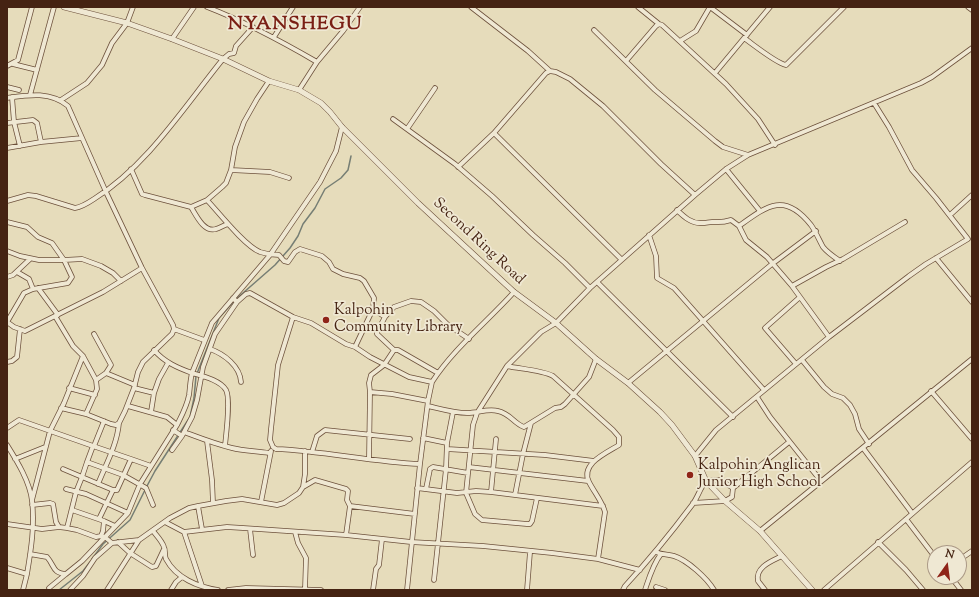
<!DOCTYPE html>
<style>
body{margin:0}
#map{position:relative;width:979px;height:597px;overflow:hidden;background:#e6dcbb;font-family:"Sorts Mill Goudy",serif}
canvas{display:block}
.frame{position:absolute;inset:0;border:8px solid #452312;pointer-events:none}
.north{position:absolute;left:927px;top:545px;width:40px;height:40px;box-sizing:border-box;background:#efe8d3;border:1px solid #ab9986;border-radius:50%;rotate:14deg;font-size:11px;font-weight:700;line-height:16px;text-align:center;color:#452312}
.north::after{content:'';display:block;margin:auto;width:14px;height:18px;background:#8f2418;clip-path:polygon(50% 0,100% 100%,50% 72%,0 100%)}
</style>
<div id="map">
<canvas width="979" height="597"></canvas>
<div class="frame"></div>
<div class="north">N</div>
</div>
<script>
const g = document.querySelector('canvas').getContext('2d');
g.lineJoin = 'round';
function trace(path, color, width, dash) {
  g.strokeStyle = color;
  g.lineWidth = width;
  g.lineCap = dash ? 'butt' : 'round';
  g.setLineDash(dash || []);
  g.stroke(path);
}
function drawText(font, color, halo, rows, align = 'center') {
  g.font = font + ' "Sorts Mill Goudy",serif';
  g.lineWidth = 3.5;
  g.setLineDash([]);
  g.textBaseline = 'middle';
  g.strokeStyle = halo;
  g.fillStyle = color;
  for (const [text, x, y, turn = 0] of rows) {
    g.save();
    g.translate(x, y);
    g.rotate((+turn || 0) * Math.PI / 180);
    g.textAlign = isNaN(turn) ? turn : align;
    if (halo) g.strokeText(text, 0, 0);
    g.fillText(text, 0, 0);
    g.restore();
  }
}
const stream = new Path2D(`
 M 147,486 L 155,471 L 190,417 L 194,398 L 196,376 L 219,318 L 235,300 L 275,265 L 290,248 L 298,236 L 303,224 L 315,208 L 325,189 L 341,178 L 348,170 L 351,156
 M 92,559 L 103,544 L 130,520 L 145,490
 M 59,590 L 83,571 L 90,562`);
const minor = new Path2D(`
 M 207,7 C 246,22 281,41 317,62
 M 471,7 L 528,51 L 550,71
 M 638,7 L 659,24
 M 968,7 L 972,10
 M 594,30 L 655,90 L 715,141 L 723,147 L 748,155
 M 274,37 L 293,7
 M 744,38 C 754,45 776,63 786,65 L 844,7
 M 172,39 L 194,7
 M 680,41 L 696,31 L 710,7 L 747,35
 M 626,61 L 656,26 L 659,24 L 662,25 L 726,84 L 758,119 L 775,145
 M 13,64 L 37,70
 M 7,66 L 18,60 L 32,7
 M 715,73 L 770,7
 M 7,87 L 19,90
 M 299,90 L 317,62 L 343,31 L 360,7
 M 30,95 L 54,7
 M 12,97 L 14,122 L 20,146
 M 7,98 C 28,95 50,91 68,106 L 106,192 L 142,268 L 173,325 L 174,329 L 172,334 L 143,362 L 138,372 L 134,388 L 125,411 L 119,423 L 116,425 L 111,424 L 86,414 L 61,408
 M 61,100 L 87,83 L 102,65 L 112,43 L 127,23 L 133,7
 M 393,119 L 455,164 L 492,196 L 533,235 L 565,263 L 590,288
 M 7,123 L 33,120 L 37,123 L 41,142
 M 407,129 L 435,88
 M 494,133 L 621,259
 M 7,148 L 41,142 L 82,138
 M 458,167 L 494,133 L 546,73 L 550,71 L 556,72 L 570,79 L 603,106 L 661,164 L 695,195
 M 131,169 L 142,194 L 145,195 L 191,207 L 207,200 L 222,187 L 226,183 L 231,170 L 235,147 L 244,122 L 257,99 L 269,81
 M 726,169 L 760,211
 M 231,170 L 270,172 L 289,178
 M 207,200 C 219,213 245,246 260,252 C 266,254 272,255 279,255 L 284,261 L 288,262 L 295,252 L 300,249 L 322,256 L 329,262 L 333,269 L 343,274 L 360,278 L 364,281 L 374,298 L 373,309 L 355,347
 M 7,201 L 28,195 L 36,196 L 75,208 C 82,207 88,203 94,199 C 147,166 184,107 223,59 L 229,54 L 234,53 L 236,46 L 253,27
 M 191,207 C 196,215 204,233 216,229 C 220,228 224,225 228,224
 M 677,210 C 684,217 692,224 702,223 C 706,223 709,222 712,222 C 722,222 721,223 731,220 L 739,226 L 746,240 L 767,257 L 792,286 L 829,337
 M 950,215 L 972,195
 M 7,222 L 27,227 L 38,237 L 52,243 L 64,260 L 72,277 L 68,283 L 33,289 L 24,293 L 7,322
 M 739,226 C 768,205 785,192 811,225 C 816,232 819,240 823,247 C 827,252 834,257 840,261
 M 649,235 L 656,256 L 657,278 L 674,288 L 764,390
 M 7,251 L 20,256 L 39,260 L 64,260 L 82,259 L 101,266 L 113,273 L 121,281
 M 936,258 L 972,302
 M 17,272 L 29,279 L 33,289
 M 7,277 L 13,275 L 30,259
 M 597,282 L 733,417
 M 792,286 L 826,267 L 843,259 L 905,222
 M 38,288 L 58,315
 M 233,298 L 237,302 L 246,294 L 250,293 L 293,317 L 311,323 L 346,344 L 355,347 L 370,357 L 409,377 L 432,382 L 428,401 L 420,464
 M 373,309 L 385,317
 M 55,316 L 73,346 L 83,356 L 96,380 L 97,389 L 86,414
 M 7,322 L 14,327 L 25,331 L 103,292 L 142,268
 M 174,329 L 204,340
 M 94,334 L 111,365 L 106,373
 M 210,349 C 224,354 240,366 241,382
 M 394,350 L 377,334 L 377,332 L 385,317 L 394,307 L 411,301 L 421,302 L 434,311 L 448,325 L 469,339
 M 802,360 L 824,387 L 832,394 L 843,398 L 850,405 L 855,414 L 859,429 L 869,444
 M 7,362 L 12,361 L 17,357 L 20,329
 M 796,364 L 765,328 L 800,297
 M 507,366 C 520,369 542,370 553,376 L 613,430 L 619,437 L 619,445 C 606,453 580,464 589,482 C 594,492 602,501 605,512 L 598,559
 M 96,380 L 106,373 L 135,385
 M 432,382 C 454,348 487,322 514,292
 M 628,383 L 772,264 L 816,231
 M 69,388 L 95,395
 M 134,388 L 154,393 L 151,412
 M 931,391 L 972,439
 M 370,392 L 392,394 L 428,401
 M 154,393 L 159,379 L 168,363
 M 757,397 L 770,417 L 821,481
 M 128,406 L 167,417 L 177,425 C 182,415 187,406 189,395 C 190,388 190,381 192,373 C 178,368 164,362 154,350
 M 428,406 C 441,409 454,413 467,413 C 478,413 488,408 498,411 C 511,414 513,423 524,427 L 555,408 L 561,407 L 565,404 L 589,377 L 596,359
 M 7,428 L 19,420 L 93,446
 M 184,432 C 200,438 215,444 232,448 C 244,451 257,451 269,453
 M 182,436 L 192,417 L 197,400 L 203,367 L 215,334 L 237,302
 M 423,438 L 447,443
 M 207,441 L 212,480 L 213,503
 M 7,445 C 17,461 30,482 32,501 C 35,525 31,550 27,574
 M 94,446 L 104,421
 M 225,446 C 226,434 231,399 226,390 C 220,380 202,376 192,373 L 212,323 L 270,255 L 320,182 L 336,151 L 342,127
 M 273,447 L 276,449 C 324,451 372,462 420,464 L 407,590
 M 273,447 L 270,440 L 271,429 L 278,365 L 293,317
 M 863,448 L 912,513
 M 447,449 L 545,455 L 594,461
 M 172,450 L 182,436 L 173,430
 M 312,452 L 317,436 L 325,430 L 410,439
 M 695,456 L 716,430 L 829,337 L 909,276 L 926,264 L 968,239 L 936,198 L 912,170 L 889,127 L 874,103
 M 15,459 L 45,447
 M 369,459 L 370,392 L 369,383 L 371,375 L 384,365 L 394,350 L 398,350 L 438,373
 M 87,462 L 93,446 L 131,459
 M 469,467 L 588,481
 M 63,469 L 82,477 L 76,492 L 67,528
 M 98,484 C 106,464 117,445 119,423
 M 303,487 L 315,480 L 346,489 L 348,491 L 347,500 L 350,506
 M 417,488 L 457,493 L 476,491 L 491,492 L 603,506
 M 66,489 L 86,494 L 128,513
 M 426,489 L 430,469 L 433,467 L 468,473
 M 113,490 L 82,477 L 87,462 L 123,475 L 146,488 L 153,505
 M 491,492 L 496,439
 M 515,495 L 523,454 L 531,423
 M 537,498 L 532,521 L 530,524 L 527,524 L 482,520 L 475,514 L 466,493 L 473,425 L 477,413 L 507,366 L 541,332 L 556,323 L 590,288 L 695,195 L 726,169 L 748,155 L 921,83 L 932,77 L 972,48
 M 32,500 L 50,431 L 64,403 L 83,356
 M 261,502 L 271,451
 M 693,503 L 725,501 L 732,497 L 733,488 L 789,442
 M 32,505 L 50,503 L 53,504 L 56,522 L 59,527
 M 198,506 L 202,529
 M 72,510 L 104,521 L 103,531 L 101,536
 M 99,519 L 113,490 L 117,490 L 131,459 L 151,466
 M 906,519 L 935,557
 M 104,521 L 115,526
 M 165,522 L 184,532 L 227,527 L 243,528 L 346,535 L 411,542 L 483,546 L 552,553 L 598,559 L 640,570
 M 7,524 L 42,529 L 59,527 L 67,528 L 77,530 L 96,537 L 101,536 L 106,538 L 112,543 L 139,540 L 170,518 L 189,508 L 198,506 L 226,501 L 242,499 L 277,505 L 284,503 L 299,493 L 303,487 L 305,474 L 305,451
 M 250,529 L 253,555
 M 153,531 C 157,536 162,541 164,547 C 166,550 164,555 166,559 C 176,578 198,587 218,590
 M 760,531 L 972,359
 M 184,532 L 202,586
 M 295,532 L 298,543 L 306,558 L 305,589
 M 346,535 L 350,506 L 415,514
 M 118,542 L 130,553 L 152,567 L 156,566 L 164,549
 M 878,542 L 906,570 L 923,590
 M 656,552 C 662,555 667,554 674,556 C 687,560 707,578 714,590
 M 30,554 L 47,557 C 55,566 52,573 66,574 L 82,561 L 128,513 L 140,484 L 177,425
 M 959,560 L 972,551
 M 7,568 L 27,574 L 23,590
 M 951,577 L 961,590
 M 434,580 L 446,469 L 447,443 L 453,412
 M 656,587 L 665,590
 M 49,588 L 66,574
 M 70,590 L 83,576 L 95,558 L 112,543
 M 107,590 L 139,540
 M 171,590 L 176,582 L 182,577
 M 228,590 L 246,588 L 321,590
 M 373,590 L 376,569 L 379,565 L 382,539
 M 527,590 L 530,552
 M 623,590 L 625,586 C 649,560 671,533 692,505 C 698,497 700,488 706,481 L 720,480 L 733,488
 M 645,590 C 649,578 653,564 661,554
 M 765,590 L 758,581 C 755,567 772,561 782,556
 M 824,590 L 972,462`);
const tertiary = new Path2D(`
 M 64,7 L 127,23 L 172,39 L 223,59 L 269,81 L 299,90 L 321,103 L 330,112 L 342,127 L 418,203 L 514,292 L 556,323 L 596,359 L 628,383 L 660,412 L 672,425 L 695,456 L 706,481 L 725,501 L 760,531 L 812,590`);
const markers = [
 [326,320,4,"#8f2418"],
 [690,475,4,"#8f2418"]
];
const streetNames = [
 ["Second Ring Road",478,242,43]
];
const poiNames = [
 ["Kalpohin",334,311],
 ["Community Library",334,328],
 ["Kalpohin Anglican",698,466],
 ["Junior High School",698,483]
];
const districtNames = [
 ["NYANSHEGU",295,26]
];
trace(stream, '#767e74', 1.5);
trace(minor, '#6d513c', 5.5);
trace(tertiary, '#6d513c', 6);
trace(minor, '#efe8d3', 4);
trace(tertiary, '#efe8d3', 5);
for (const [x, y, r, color] of markers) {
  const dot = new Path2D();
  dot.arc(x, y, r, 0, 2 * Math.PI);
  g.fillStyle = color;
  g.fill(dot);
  trace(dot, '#efe8d3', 1.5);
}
drawText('15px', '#452312', '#efe8d3', streetNames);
drawText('15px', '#452312', '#efe8d3', poiNames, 'left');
g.letterSpacing = '1px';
drawText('bold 19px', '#7a1f14', '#efe8d3', districtNames);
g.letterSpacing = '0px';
</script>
